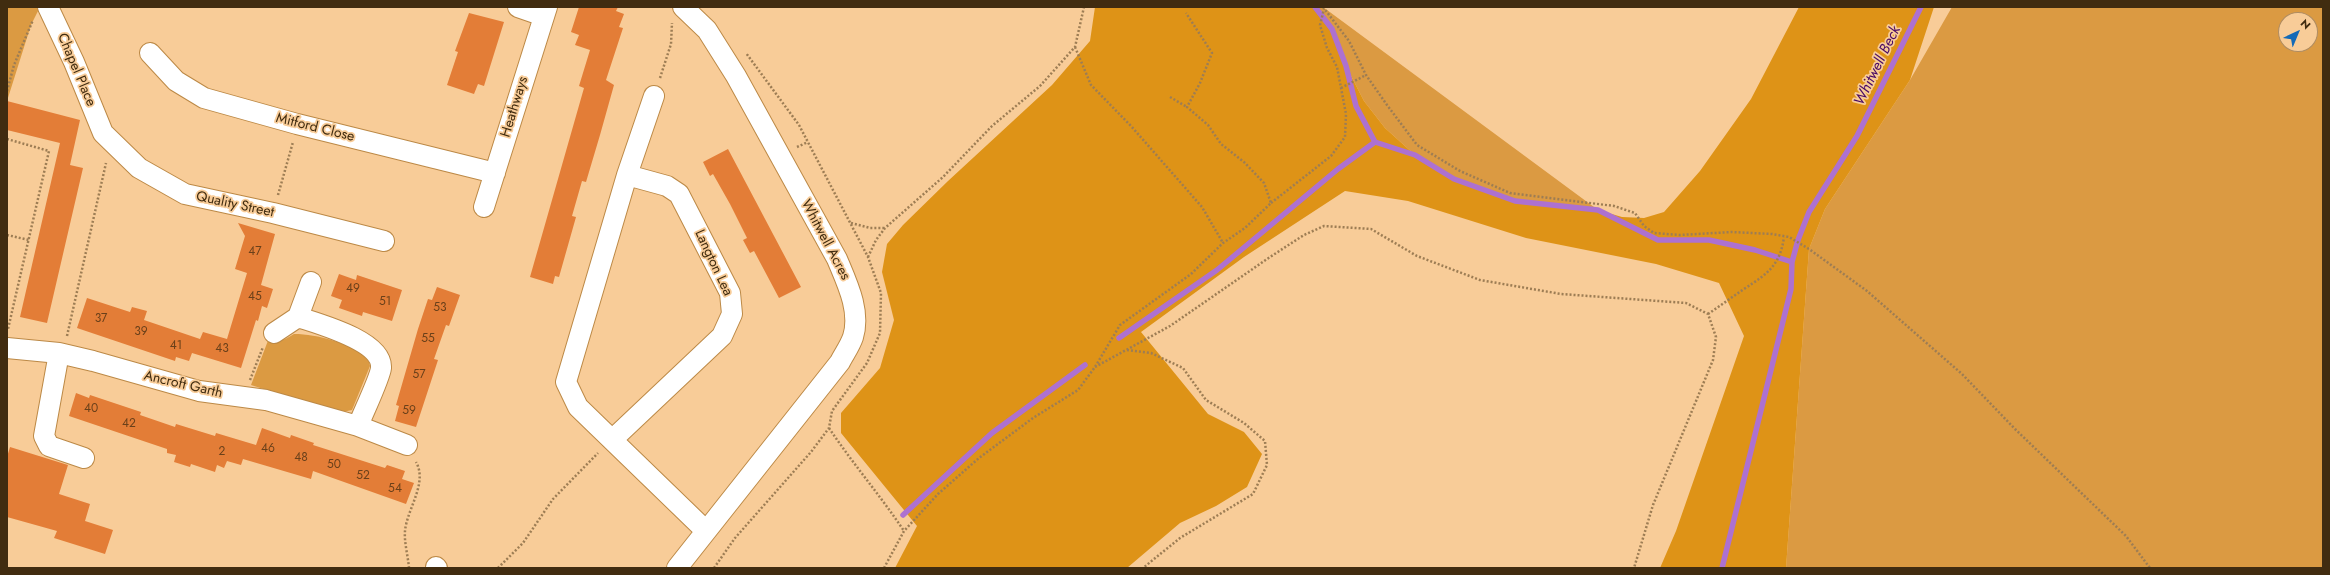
<!DOCTYPE html>
<style>
body{margin:0}
#map{position:relative;width:2330px;height:575px;overflow:hidden;background:#f8cc98;font-family:Jost,sans-serif}
canvas{display:block}
.frame{position:absolute;inset:0;border:8px solid #412c10;pointer-events:none}
.north{position:absolute;left:2278px;top:12px;width:40px;height:40px;box-sizing:border-box;background:#f8cc98;border:1px solid #af8c62;border-radius:50%;rotate:44deg;font-size:11px;font-weight:700;line-height:16px;text-align:center;color:#412c10}
.north::after{content:'';display:block;margin:auto;width:14px;height:18px;background:#146ab7;clip-path:polygon(50% 0,100% 100%,50% 72%,0 100%)}
</style>
<div id="map">
<canvas width="2330" height="575"></canvas>
<div class="frame"></div>
<div class="north">N</div>
</div>
<script>
const g = document.querySelector('canvas').getContext('2d');
g.lineJoin = 'round';
function fillPath(path, color) {
  g.fillStyle = color;
  g.fill(path, 'evenodd');
}
function trace(path, color, width, dash) {
  g.strokeStyle = color;
  g.lineWidth = width;
  g.lineCap = dash ? 'butt' : 'round';
  g.setLineDash(dash || []);
  g.stroke(path);
}
function drawText(font, color, halo, rows, align = 'center') {
  g.font = font + ' Jost,sans-serif';
  g.lineWidth = 3.5;
  g.setLineDash([]);
  g.textBaseline = 'middle';
  g.strokeStyle = halo;
  g.fillStyle = color;
  for (const [text, x, y, turn = 0] of rows) {
    g.save();
    g.translate(x, y);
    g.rotate((+turn || 0) * Math.PI / 180);
    g.textAlign = isNaN(turn) ? turn : align;
    if (halo) g.strokeText(text, 0, 0);
    g.fillText(text, 0, 0);
    g.restore();
  }
}
const green = new Path2D(`
 M 7,7 L 40,7 L 31,25 L 7,101 Z
 M 1315,7 L 1323,7 L 1598,210 L 1515,201 L 1454,179 L 1415,155 L 1385,128 L 1364,101 L 1346,66 L 1332,29 Z
 M 1952,7 L 2323,7 L 2323,568 L 1786,568 L 1809,249 L 1825,209 L 1910,80 ZM 2286,20 L 2310,20 L 2310,44 L 2286,44 Z
 M 294,334 C 318,334 349,343 368,358 L 370,366 L 352,410 L 338,413 L 251,385 L 269,338 C 280,342 285,340 294,334 Z`);
const forest = new Path2D(`
 M 1095,7 L 1315,7 L 1332,29 L 1346,66 L 1364,101 L 1385,128 L 1415,155 L 1454,179 L 1515,201 L 1598,210 L 1622,217 L 1644,218 L 1664,212 L 1700,171 L 1751,99 L 1799,7 L 1934,7 L 1910,80 L 1825,209 L 1809,249 L 1786,568 L 1660,568 L 1676,531 L 1744,336 L 1719,283 L 1656,264 L 1526,238 L 1408,201 L 1345,191 L 1244,257 L 1141,332 L 1208,414 L 1244,432 L 1262,454 L 1247,487 L 1216,506 L 1180,523 L 1127,568 L 895,568 L 917,526 L 841,433 L 841,413 L 880,368 L 894,320 L 882,272 L 887,244 L 903,225 L 948,181 L 1052,85 L 1090,41 Z`);
const stream = new Path2D(`
 M 1315,7 L 1332,29 L 1346,66 L 1356,106 L 1375,142
 M 1119,338 L 1217,270 L 1338,169 L 1375,142 L 1415,155 L 1454,179 L 1515,201 L 1598,210 L 1658,240 L 1709,240 L 1755,250 L 1792,262
 M 903,515 L 992,433 L 1085,365
 M 1722,568 L 1791,289 L 1792,262 L 1798,240 L 1809,212 L 1857,136 L 1921,7`);
const building = new Path2D(`
 M 579,7 L 618,7 L 616,11 L 624,14 L 619,27 L 623,28 L 606,80 L 614,85 L 600,135 L 586,182 L 582,181 L 572,216 L 576,217 L 559,277 L 555,276 L 553,284 L 530,277 L 584,88 L 579,86 L 590,50 L 575,45 L 579,35 L 571,32 Z
 M 469,13 L 504,22 L 484,86 L 478,84 L 474,94 L 447,85 L 458,52 L 455,51 Z
 M 7,101 L 80,120 L 70,165 L 83,168 L 47,323 L 20,317 L 60,143 L 7,130 Z
 M 728,149 L 801,287 L 779,298 L 754,251 L 750,253 L 743,240 L 747,238 L 730,204 L 713,174 L 710,176 L 703,162 Z
 M 238,223 L 275,234 L 261,285 L 273,289 L 267,308 L 262,306 L 258,321 L 256,320 L 241,368 L 192,353 L 189,361 L 176,357 L 175,361 L 77,328 L 87,298 L 130,312 L 132,307 L 147,311 L 144,320 L 200,339 L 203,332 L 227,339 L 247,273 L 235,269 L 245,236 Z
 M 339,274 L 356,280 L 357,275 L 402,290 L 392,321 L 363,312 L 362,316 L 339,308 L 342,300 L 331,296 Z
 M 437,287 L 460,295 L 449,326 L 446,325 L 434,359 L 438,360 L 416,427 L 395,421 L 399,406 L 396,405 L 418,329 L 428,299 L 432,300 Z
 M 76,393 L 89,398 L 90,395 L 141,412 L 140,415 L 175,427 L 176,424 L 215,436 L 216,433 L 256,445 L 262,428 L 290,438 L 291,435 L 314,443 L 313,445 L 385,468 L 387,465 L 405,471 L 402,479 L 414,483 L 406,504 L 313,471 L 311,479 L 243,459 L 241,465 L 227,461 L 224,468 L 217,465 L 215,472 L 191,464 L 190,467 L 174,462 L 176,455 L 167,453 L 167,449 L 69,416 Z
 M 10,447 L 68,465 L 59,494 L 90,504 L 85,521 L 113,530 L 105,554 L 54,538 L 57,531 L 7,517 L 7,457 Z`);
const path = new Path2D(`
 M 1323,7 L 1349,41 L 1366,75 L 1387,105 L 1417,145 L 1460,171 L 1510,193 L 1614,206 L 1635,213 L 1644,226 L 1654,233 L 1680,235 L 1732,232 L 1772,234 L 1789,237 L 1809,249 L 1867,291 L 1962,374 L 2015,429 L 2126,536 L 2150,568
 M 1075,47 L 1091,85 L 1131,126 L 1202,207 L 1223,243
 M 660,78 L 671,44 L 672,23
 M 1341,88 L 1366,75
 M 7,91 L 14,65 L 33,20
 M 1170,97 L 1187,107
 M 7,139 L 49,151 L 8,329
 M 797,147 L 808,142
 M 278,195 L 293,142
 M 1271,203 L 1331,156 L 1345,137 L 1346,114 L 1337,67 L 1327,48 L 1320,25 L 1324,9
 M 851,223 L 870,228 L 885,228
 M 7,235 L 29,240
 M 868,257 L 876,240 L 885,228 L 943,177 L 992,126 L 1040,86 L 1075,47 L 1084,7
 M 1708,314 C 1720,306 1732,297 1744,289 C 1767,274 1780,266 1784,237
 M 67,336 L 106,163
 M 1127,350 L 1151,353 L 1183,368 L 1206,400 L 1244,423 L 1265,441 L 1267,465 L 1253,494 L 1180,538 L 1143,568
 M 1095,367 L 1170,326 L 1270,257 L 1304,235 L 1324,226 L 1371,229 L 1417,256 L 1480,280 L 1561,294 L 1686,303 L 1708,314 L 1716,337 L 1713,360 L 1653,505 L 1634,568
 M 250,380 L 263,347
 M 829,428 C 853,464 880,495 904,531
 M 409,568 C 408,556 404,542 405,531 C 407,509 428,483 416,462
 M 498,568 L 523,543 L 553,499 L 598,453
 M 714,568 L 735,538 L 811,452 L 829,428 L 832,411 L 867,363 L 880,333 L 881,293 L 868,257 L 799,125 L 746,53
 M 884,568 L 904,531 L 938,494 L 979,458 L 1033,418 L 1078,390 L 1095,367 L 1120,325 L 1191,274 L 1223,243 L 1245,228 L 1271,203 L 1264,183 L 1244,162 L 1221,144 L 1208,125 L 1187,107 L 1200,83 L 1212,53 L 1186,13`);
const minor = new Path2D(`
 M 48,7 L 74,62 L 103,133 L 139,168 L 185,194 L 273,213 L 384,241
 M 518,7 L 544,16
 M 150,53 L 176,81 L 204,98 L 297,124 L 495,173
 M 654,96 L 627,175 L 566,382 L 578,407 L 705,530
 M 484,207 L 547,7
 M 298,317 C 319,324 383,341 381,368 C 380,378 363,413 358,426
 M 274,333 L 298,317 L 311,282
 M 7,348 L 59,353 L 93,361 L 199,391 L 266,400 L 358,426 L 407,445
 M 59,353 L 44,436 L 49,446 L 84,458
 M 613,439 L 722,336 L 732,314 L 730,293 L 679,194 L 667,186 L 627,175
 M 436,567 L 437,568
 M 677,568 L 840,362 C 844,354 850,346 853,337 C 861,311 847,283 837,259 L 736,76 L 707,30 L 683,7`);
const numberNames = [
 ["47",255,252],
 ["49",353,289],
 ["45",255,297],
 ["51",385,302],
 ["53",440,308],
 ["37",101,319],
 ["39",141,332],
 ["55",428,339],
 ["41",176,346],
 ["43",222,349],
 ["57",419,375],
 ["40",91,409],
 ["59",409,411],
 ["42",129,424],
 ["46",268,449],
 ["2",222,452],
 ["48",301,458],
 ["50",334,465],
 ["52",363,476],
 ["54",395,489]
];
const streetNames = [
 ["Chapel Place",76,70,67],
 ["Heathways",515,107,-73],
 ["Mitford Close",315,128,14],
 ["Quality Street",235,205,12],
 ["Whitwell Acres",825,240,62],
 ["Langton Lea",713,263,65],
 ["Ancroft Garth",183,385,13]
];
const waterNames = [
 ["Whitwell Beck",1878,66,-64]
];
fillPath(green, '#db9a42');
fillPath(forest, '#de9317');
trace(stream, '#ad71d0', 5.5);
fillPath(building, '#e37d37');
trace(minor, '#bc8946', 22);
trace(path, '#9d7d54', 2.5, [2, 2]);
trace(minor, '#fff', 20);
drawText('12px', '#6a401a', null, numberNames);
drawText('14px', '#412c10', '#f8cc98', streetNames);
drawText('italic 15px', '#480a64', '#f8cc98', waterNames);
</script>
